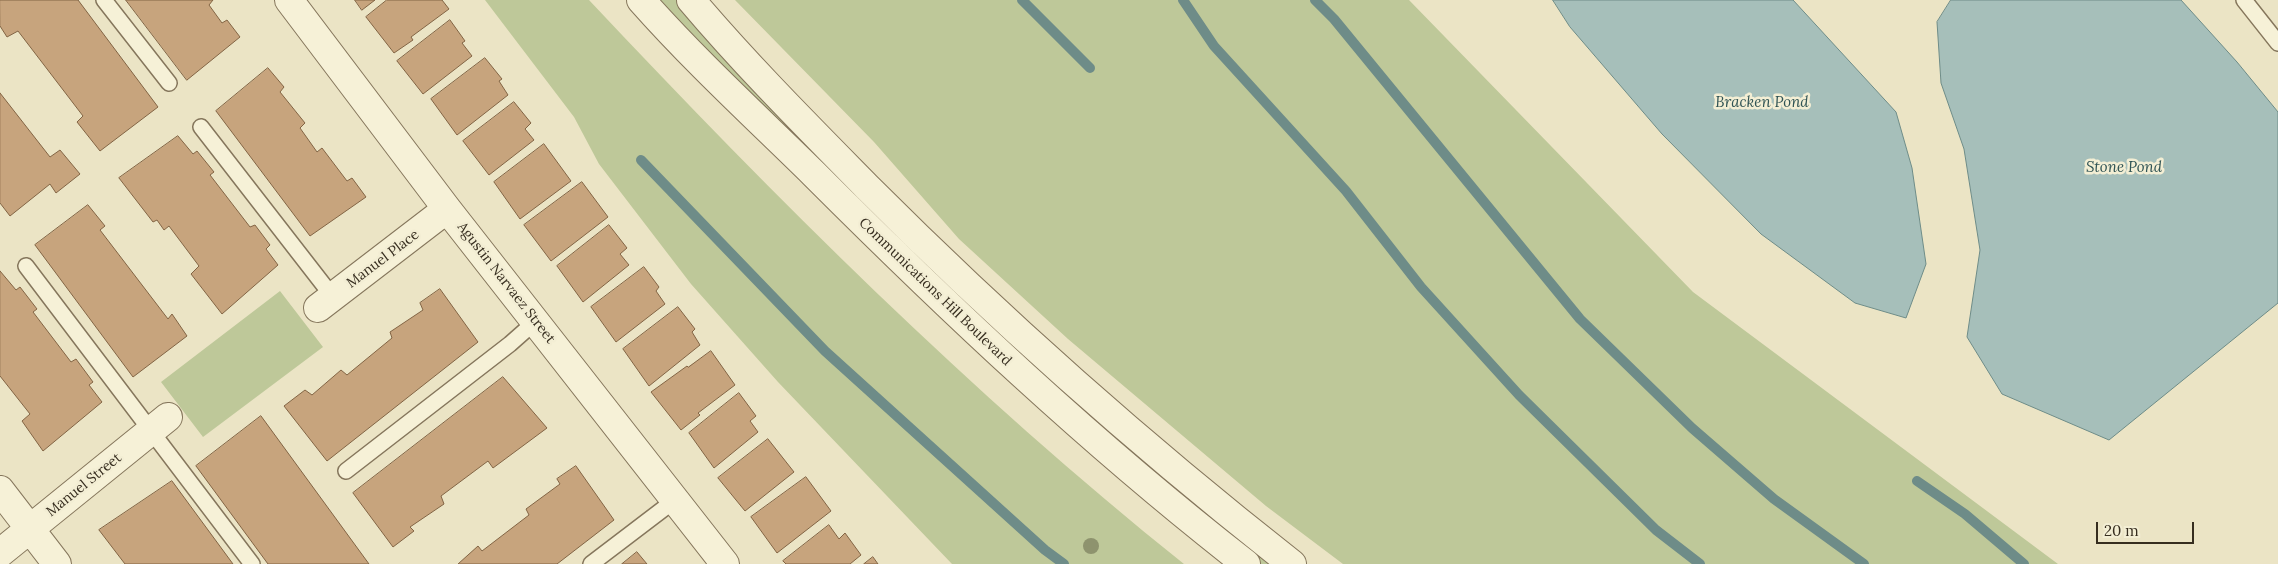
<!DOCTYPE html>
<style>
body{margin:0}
#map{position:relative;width:2278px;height:564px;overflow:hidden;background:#ebe4c5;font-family:Lora,serif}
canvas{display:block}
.scale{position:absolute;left:2096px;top:522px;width:98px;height:22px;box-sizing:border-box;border:2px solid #362d1f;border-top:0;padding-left:6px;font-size:15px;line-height:18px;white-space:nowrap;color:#362d1f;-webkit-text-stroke:4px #f3eed4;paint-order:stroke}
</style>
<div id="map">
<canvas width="2278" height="564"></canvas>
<div class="scale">20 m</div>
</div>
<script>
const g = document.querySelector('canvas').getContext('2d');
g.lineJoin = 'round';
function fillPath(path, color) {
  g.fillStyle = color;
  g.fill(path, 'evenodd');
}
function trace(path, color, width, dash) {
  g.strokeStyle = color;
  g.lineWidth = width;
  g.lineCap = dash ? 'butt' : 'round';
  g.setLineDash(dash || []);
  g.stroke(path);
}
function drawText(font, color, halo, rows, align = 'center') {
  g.font = font + ' Lora,serif';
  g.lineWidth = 5;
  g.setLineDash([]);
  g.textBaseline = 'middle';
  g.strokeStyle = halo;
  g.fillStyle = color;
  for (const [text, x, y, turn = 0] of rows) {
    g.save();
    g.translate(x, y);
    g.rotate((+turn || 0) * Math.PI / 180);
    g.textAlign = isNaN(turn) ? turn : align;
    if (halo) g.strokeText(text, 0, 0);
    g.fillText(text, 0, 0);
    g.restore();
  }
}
const green = new Path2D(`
 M 485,0 L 589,0 C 776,199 970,393 1184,564 L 952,564 L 778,382 L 691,284 L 599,164 L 574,117 Z
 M 654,0 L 678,0 L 1278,564 L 1261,564 L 1204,519 L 1005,347 Z
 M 735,0 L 1409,0 L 1693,292 L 2058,564 L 1343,564 L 1266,506 L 1068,339 L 959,239 L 874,142 Z
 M 280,291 L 323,347 L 203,437 L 161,382 Z`);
const water = new Path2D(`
 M 1553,0 L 1793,0 L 1896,112 L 1912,168 L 1926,264 L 1906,318 L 1855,303 L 1761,234 L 1662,134 L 1570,27 Z
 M 1951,0 L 2181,0 L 2237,62 L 2278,112 L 2278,303 L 2109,440 L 2002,394 L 1967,337 L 1980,250 L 1964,149 L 1941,83 L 1937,22 Z`);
const stream = new Path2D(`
 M 1022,0 L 1090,68
 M 1183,0 L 1214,46 L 1346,191 L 1421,287 L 1519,395 L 1656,530 L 1700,564
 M 1315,0 L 1334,19 L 1580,319 L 1692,428 L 1774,499 L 1864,564
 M 641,160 L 825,351 L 1045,550 L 1064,564
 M 1917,481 L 1965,514 L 2024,564`);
const building = new Path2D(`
 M 0,0 L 78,0 L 158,107 L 100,151 L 77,122 L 83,116 L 18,31 L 7,37 L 0,26 Z
 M 126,0 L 213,0 L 209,5 L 222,23 L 227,20 L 240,37 L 187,80 Z
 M 355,0 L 375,0 L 362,10 Z
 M 387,0 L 442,0 L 449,9 L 411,37 L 413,40 L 394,53 L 366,17 Z
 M 450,20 L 465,41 L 462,43 L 472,56 L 423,94 L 397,61 Z
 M 485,58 L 502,79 L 499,81 L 508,95 L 457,135 L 431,99 Z
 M 268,68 L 284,87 L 280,92 L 305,123 L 300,128 L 317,152 L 322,148 L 347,181 L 352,178 L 366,197 L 310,236 L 216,111 Z
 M 0,93 L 50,157 L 60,150 L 80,174 L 56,193 L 50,184 L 10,216 L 0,203 Z
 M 514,102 L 531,123 L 525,129 L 534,140 L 489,175 L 463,141 Z
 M 178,136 L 193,154 L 197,151 L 214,172 L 210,175 L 250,227 L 255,225 L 270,245 L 266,249 L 278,265 L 222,314 L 191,274 L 199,266 L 169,226 L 164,230 L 157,220 L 153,222 L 119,178 Z
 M 544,144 L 571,181 L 520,219 L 494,182 Z
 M 582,182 L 608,217 L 551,261 L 524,225 Z
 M 88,205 L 105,226 L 100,230 L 168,319 L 172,314 L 187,336 L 133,377 L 35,245 Z
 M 609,225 L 627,248 L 620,254 L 629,265 L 583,302 L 557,266 Z
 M 644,267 L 659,287 L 656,291 L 665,304 L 616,342 L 591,307 Z
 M 0,271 L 16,290 L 20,287 L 37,309 L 33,312 L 71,362 L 76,359 L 93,382 L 89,385 L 102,402 L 43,451 L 22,421 L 30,414 L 0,376 Z
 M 440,289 L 478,342 L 327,461 L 284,406 L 305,390 L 312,395 L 341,370 L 347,375 L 392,338 L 390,332 L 423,310 L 420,303 Z
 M 678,307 L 695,329 L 692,332 L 700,345 L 649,386 L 623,349 Z
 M 711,351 L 735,385 L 698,413 L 700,415 L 681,430 L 651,392 L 687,366 L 688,367 Z
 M 503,377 L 547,428 L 493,468 L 488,461 L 441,496 L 444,504 L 410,527 L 414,531 L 393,547 L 353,493 Z
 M 739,393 L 756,416 L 750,421 L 758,432 L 714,468 L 689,433 Z
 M 261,416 L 369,564 L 268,564 L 196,466 Z
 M 768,439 L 794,472 L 745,511 L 718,478 Z
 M 576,466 L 614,520 L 557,564 L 458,564 L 478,546 L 482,551 L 529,515 L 526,509 L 560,484 L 557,479 Z
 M 806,477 L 831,511 L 777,553 L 751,517 Z
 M 172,481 L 233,564 L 125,564 L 99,530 Z
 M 829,525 L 839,539 L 845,533 L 861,555 L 850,564 L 786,564 L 783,561 Z
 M 637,552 L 647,564 L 622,564 Z
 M 873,557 L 878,564 L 864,564 Z`);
const service = new Path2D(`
 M 104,0 L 169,83
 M 2244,0 L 2278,43
 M 201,127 L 333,297
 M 26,266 L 252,564
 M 346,471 L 510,344 L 536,321
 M 591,564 L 675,500`);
const minor = new Path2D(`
 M 289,0 L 447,209 L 725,564
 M 318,308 L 447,209
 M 0,490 L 57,564
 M 0,553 L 168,417`);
const tertiary = new Path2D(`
 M 641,0 C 695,61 756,117 814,174 C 951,311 1093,445 1246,564
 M 691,0 C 746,65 807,126 867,187 C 1001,321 1143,447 1292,564`);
const trees = [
 [1091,546]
];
const streetNames = [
 ["Manuel Place",383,259,-37],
 ["Agustin Narvaez Street",506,283,52],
 ["Communications Hill Boulevard",935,292,44],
 ["Manuel Street",84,485,-39]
];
const waterNames = [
 ["Bracken Pond",1762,103],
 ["Stone Pond",2124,168]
];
fillPath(green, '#bec899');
fillPath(water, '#a6bfba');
trace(water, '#6e8c88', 1);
trace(stream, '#6e8c88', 10);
fillPath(building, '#c7a47d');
trace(building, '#826444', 1);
trace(service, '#85765c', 18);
trace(minor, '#85765c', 30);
trace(tertiary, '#85765c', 30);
trace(service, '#f6f1d7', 15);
trace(minor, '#f6f1d7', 28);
trace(tertiary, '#f6f1d7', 28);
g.fillStyle = '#8e936e';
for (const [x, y] of trees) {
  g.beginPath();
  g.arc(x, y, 8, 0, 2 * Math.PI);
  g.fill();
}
drawText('14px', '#362d1f', '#f3eed4', streetNames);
drawText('italic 15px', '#2f5354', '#f3eed4', waterNames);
</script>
